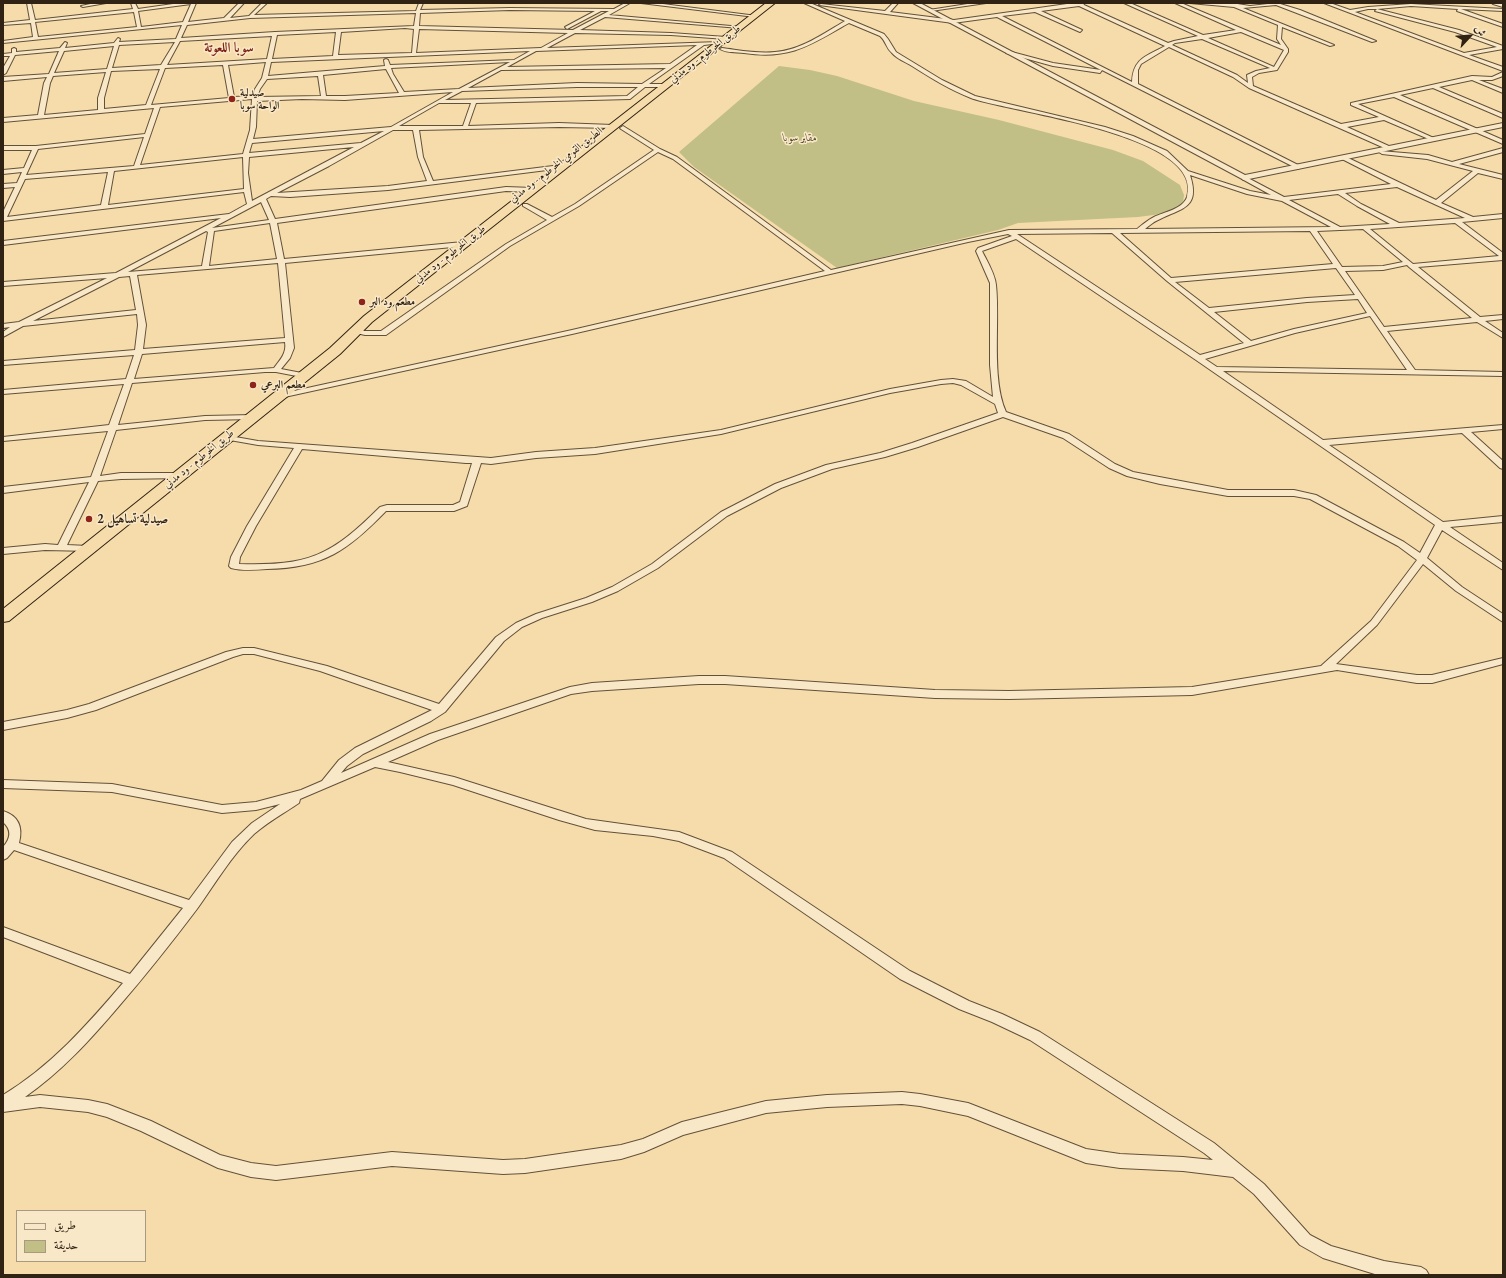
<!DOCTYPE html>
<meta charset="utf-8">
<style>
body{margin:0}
#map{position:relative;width:1506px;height:1278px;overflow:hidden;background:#f6dcab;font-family:"EB Garamond",Amiri,serif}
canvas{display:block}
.frame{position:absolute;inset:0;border:4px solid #312313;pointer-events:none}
.legend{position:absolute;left:16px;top:1210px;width:130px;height:52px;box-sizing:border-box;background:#f9e8c8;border:1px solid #a99980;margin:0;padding:5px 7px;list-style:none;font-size:12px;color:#312313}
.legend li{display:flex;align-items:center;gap:8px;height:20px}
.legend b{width:20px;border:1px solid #a99980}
.north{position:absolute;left:1450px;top:16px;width:40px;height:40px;-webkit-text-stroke:3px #f9e8c8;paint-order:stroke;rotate:64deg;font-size:11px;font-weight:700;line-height:16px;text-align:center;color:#312313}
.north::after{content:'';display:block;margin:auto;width:14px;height:18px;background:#312313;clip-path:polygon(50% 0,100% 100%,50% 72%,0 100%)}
</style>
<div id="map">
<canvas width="1506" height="1278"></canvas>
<div class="frame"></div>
<ul class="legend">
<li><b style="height:5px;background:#f9e8c8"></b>طريق</li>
<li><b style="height:11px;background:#c1bf86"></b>حديقة</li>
</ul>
<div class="north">ش</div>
</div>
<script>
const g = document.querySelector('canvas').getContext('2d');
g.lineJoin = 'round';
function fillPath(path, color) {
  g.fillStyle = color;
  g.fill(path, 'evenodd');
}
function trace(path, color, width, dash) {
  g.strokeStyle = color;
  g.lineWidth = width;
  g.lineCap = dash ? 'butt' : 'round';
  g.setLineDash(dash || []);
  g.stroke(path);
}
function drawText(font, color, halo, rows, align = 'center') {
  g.font = font + ' "EB Garamond",Amiri,serif';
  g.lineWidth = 3;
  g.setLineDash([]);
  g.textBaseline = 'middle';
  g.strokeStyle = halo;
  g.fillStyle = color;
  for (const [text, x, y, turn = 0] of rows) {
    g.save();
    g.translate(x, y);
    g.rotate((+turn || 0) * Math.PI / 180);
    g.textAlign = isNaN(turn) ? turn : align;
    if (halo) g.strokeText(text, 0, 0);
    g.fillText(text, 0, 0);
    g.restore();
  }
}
const green = new Path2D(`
 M 779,66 L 810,70 L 837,76 L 914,101 L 999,120 L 1113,150 L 1143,161 L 1180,185 L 1184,195 L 1183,203 L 1173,211 L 1161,214 L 1138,217 L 1018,223 L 998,230 L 837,268 L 694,167 L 679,152 Z`);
const minor = new Path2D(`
 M 27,3 L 31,3 L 35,20 L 133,9 L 131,3 L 135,3 L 138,9 L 180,3 L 196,3 L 188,22 L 224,18 L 239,3 L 244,3 L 230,18 L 249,16 L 262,3 L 267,3 L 254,15 L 416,11 L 419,3 L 423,3 L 420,10 L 510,8 L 614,9 L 625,3 L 630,3 L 609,15 L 742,27 L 740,28 L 605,17 L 580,30 L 671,33 L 726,37 L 728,38 L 726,39 L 671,35 L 575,33 L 547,48 L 719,42 L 721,43 L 704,45 L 649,84 L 663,84 L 665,85 L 665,87 L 645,87 L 630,99 L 476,103 L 468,126 L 559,123 L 613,125 L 615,126 L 615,128 L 559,127 L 419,130 L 423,157 L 433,181 L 561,165 L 563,166 L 563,168 L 388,190 L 290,197 L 271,196 L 266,199 L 275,219 L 506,187 L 533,188 L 536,190 L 533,192 L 506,191 L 277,223 L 284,259 L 463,242 L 466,244 L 463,246 L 285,263 L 294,348 L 290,358 L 281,369 L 307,374 L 307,378 L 276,372 L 265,372 L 132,383 L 118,425 L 205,416 L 253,415 L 257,417 L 253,419 L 205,420 L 116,430 L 100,476 L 121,473 L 179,473 L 182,474 L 183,476 L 182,478 L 121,479 L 98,481 L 67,545 L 88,546 L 93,549 L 91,551 L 45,550 L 3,554 L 3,548 L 45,544 L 58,545 L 89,482 L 3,493 L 3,487 L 91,477 L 108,431 L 3,441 L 3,437 L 109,425 L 124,384 L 3,394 L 3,390 L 126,379 L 134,355 L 3,365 L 3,361 L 135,350 L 138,325 L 137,314 L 23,326 L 3,337 L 3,332 L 10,327 L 3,328 L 3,324 L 19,322 L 107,278 L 3,286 L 3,282 L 116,273 L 221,218 L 3,245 L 3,241 L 229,214 L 247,204 L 244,192 L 3,221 L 3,212 L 15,187 L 3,188 L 3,184 L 17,183 L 22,172 L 3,174 L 3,170 L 24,168 L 32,150 L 3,150 L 3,146 L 36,146 L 145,134 L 154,108 L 3,122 L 3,118 L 38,115 L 44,83 L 47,77 L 3,81 L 3,77 L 49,74 L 59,51 L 15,55 L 6,73 L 3,75 L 3,68 L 10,56 L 3,56 L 3,54 L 12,53 L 12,49 L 14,48 L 16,49 L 16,52 L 60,48 L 65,42 L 67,43 L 65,48 L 114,43 L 118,38 L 120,39 L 119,42 L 176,39 L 182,25 L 3,43 L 3,41 L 33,37 L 31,23 L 3,25 L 3,23 L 30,20 ZM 191,4 L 183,22 L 141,27 L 138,11 ZM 510,10 L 595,11 L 565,27 L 567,29 L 601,11 L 609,11 L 573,30 L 419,26 L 420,13 ZM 134,12 L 137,27 L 38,37 L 35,22 ZM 416,13 L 414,26 L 275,32 L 181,38 L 187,25 L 250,18 ZM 405,28 L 414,29 L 412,53 L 338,55 L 341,32 ZM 419,29 L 568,33 L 541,48 L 416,53 ZM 336,32 L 333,56 L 272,59 L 277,35 ZM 272,36 L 267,59 L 167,65 L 180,41 ZM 175,42 L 161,65 L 112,68 L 119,45 ZM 697,45 L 670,64 L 507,67 L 536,51 ZM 114,46 L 107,69 L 54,73 L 64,51 ZM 530,51 L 514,60 L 390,65 L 388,60 L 386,59 L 384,60 L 385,66 L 268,76 L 271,62 ZM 266,62 L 262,78 L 255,89 L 253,96 L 234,97 L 228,65 ZM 510,62 L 459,89 L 404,92 L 393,74 L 391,68 ZM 223,65 L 229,98 L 151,105 L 165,68 ZM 666,68 L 642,84 L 577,83 L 468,88 L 501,70 ZM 160,69 L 146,105 L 104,109 L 104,98 L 111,71 ZM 386,69 L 399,93 L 345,96 L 326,96 L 323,75 ZM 106,72 L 98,98 L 98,110 L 44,115 L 50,83 L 53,76 ZM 318,76 L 321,96 L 257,97 L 260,89 L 267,79 ZM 577,87 L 638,87 L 627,96 L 445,100 L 462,91 ZM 453,92 L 391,127 L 253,139 L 256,127 L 257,101 L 302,99 L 345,100 ZM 252,99 L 250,130 L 243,154 L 140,165 L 160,107 ZM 439,103 L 471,103 L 463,126 L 399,126 ZM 393,130 L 413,130 L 418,157 L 427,181 L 388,186 L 277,193 L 329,166 ZM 384,131 L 361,143 L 249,153 L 252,143 ZM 144,137 L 134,166 L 26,175 L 38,149 ZM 354,147 L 252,201 L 248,173 L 249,157 ZM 243,157 L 244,189 L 108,205 L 114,171 ZM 108,172 L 101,205 L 7,217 L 25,179 ZM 261,202 L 269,220 L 212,228 ZM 270,223 L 277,259 L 209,266 L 214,231 ZM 206,231 L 208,232 L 202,266 L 128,272 ZM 278,263 L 285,338 L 143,349 L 146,325 L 137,275 ZM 130,276 L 136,310 L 33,321 L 119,277 ZM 285,342 C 287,353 280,360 274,368 L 134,379 L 142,354 Z
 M 95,3 L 106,3 L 83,7 L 81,6 Z
 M 641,3 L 655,3 L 757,16 L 755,17 Z
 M 804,3 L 810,3 L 884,34 L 888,39 L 896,52 L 942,80 L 975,96 L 1105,127 L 1133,136 L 1167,151 L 1188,171 L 1250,191 L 1271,195 L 1242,179 L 1242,177 L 1246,177 L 1284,197 L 1391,184 L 1342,159 L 1341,158 L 1344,156 L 1436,200 L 1473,171 L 1427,159 L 1382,154 L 1379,152 L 1380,151 L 1428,155 L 1452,162 L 1503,148 L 1503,152 L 1459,164 L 1503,175 L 1503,179 L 1478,173 L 1441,203 L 1473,217 L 1503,214 L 1503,218 L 1462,222 L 1503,253 L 1503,260 L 1418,267 L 1480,317 L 1503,315 L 1503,319 L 1485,321 L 1503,333 L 1503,338 L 1477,322 L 1387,331 L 1415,370 L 1503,372 L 1503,376 L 1223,371 L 1323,440 L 1503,425 L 1503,429 L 1471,432 L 1503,461 L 1503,469 L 1500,468 L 1462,433 L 1329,445 L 1443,522 L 1503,516 L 1503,522 L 1450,527 L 1503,563 L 1503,570 L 1442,530 L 1427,558 L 1462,587 L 1503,614 L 1503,622 L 1456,591 L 1423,564 L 1377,625 L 1336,664 L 1417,675 L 1432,675 L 1503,658 L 1503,664 L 1432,683 L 1417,683 L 1337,670 L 1192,695 L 1009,699 L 935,698 L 725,684 L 699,684 L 592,691 L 571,694 L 438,740 L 388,762 L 454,777 L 586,819 L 679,832 L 732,852 L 910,971 L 969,1001 L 1002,1014 L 1040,1032 L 1214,1143 L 1264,1184 L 1310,1235 L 1331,1246 L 1384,1261 L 1421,1267 L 1426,1270 L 1429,1275 L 1378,1275 L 1323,1258 L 1300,1245 L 1254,1194 L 1233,1177 L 1183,1171 L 1120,1168 L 1086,1163 L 968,1116 L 920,1106 L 902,1104 L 827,1107 L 766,1113 L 683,1135 L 644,1152 L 621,1159 L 525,1173 L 503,1174 L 392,1166 L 276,1180 L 251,1177 L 218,1168 L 141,1131 L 107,1117 L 88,1112 L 40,1107 L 3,1112 L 3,1095 C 51,1066 87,1025 123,983 L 3,937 L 3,927 L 130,974 L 183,908 L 14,850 L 7,858 L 3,860 L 3,847 C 11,838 12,830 3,822 L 3,811 C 19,816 23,828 19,843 L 189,900 L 232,842 L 252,823 L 280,804 L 256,810 L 222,813 L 112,792 L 3,788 L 3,780 L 112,784 L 222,805 L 256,802 L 301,790 L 322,781 L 339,760 L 355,748 L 432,710 L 320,671 L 254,654 L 243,654 L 233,657 L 96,710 L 67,718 L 3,730 L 3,722 L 67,710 L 89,704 L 226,652 L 243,648 L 254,648 L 327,666 L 439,704 L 496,637 L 516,623 L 536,614 L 586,598 L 612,587 L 652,564 L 721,512 L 775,484 L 826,465 L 880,453 L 912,443 L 998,413 L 995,404 L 961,385 L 953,383 L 941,384 L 890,393 L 721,434 L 595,454 L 536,458 L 491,464 L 481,463 L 467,506 L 454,511 L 386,511 C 348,550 324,568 267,569 C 255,570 242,571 231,568 L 229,566 L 231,557 L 247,526 L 294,448 L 258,445 L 224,439 L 223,437 L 224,435 L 258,441 L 491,458 L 536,452 L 595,448 L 721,430 L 890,389 L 941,380 L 953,379 L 966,381 L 993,397 L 990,365 L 990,283 L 976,251 L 978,248 L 1012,236 L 1008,234 L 968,242 L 572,334 L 280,398 L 276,396 L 280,394 L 572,330 L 825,271 L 673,159 L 658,152 L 579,206 L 510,246 L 386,335 L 365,335 L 352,332 L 352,328 L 365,331 L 381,331 L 506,244 L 547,220 L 523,206 L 523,204 L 527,204 L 552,217 L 575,204 L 654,150 L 621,129 L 620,128 L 623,126 L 660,149 L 677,157 L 831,270 L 1009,230 L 1137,229 C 1142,225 1148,220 1154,217 C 1164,212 1183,209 1187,197 C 1206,134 1008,112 971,98 C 950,90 931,78 912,66 C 906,62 897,59 892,53 C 886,48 886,41 880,36 L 849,23 C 810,45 791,60 744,53 C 736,52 726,53 720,49 L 722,48 C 739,50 757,54 775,52 C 801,50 823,34 845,21 ZM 1190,175 L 1247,194 L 1282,201 L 1331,227 L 1145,229 C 1149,226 1153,222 1158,220 C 1181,208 1201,209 1190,175 ZM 1397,187 L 1465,218 L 1399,223 L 1361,204 L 1345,193 ZM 1338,194 L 1357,206 L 1390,224 L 1340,227 L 1289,200 ZM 1455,223 L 1499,256 L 1413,264 L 1370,229 ZM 1363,229 L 1403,262 L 1383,266 L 1342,267 L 1317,231 ZM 1310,231 L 1333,264 L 1171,278 L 1120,233 ZM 1112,233 L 1167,281 L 1244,343 L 1200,355 L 1017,234 ZM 1016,239 L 1196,360 L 1435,525 L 1420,553 L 1404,542 L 1316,495 L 1294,490 L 1228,490 L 1133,472 L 1115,464 L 1069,434 L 1006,412 C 991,379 1000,322 996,285 C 995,274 987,261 982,251 ZM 1407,265 L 1409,267 L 1472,318 L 1384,327 L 1345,271 L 1383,270 ZM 1336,268 L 1355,295 L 1307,298 L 1209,308 L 1175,282 ZM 1358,299 L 1367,313 L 1294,329 L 1251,341 L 1214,312 L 1307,302 ZM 1370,316 L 1407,370 L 1217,367 L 1205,359 L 1295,333 ZM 1003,417 L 1063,438 L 1109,468 L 1127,476 L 1160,484 L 1228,496 L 1294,496 L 1310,499 L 1398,546 L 1417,560 L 1371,621 L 1321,666 L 1192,687 L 1009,691 L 935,690 L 725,676 L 699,676 L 592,683 L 570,687 L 430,734 L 341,773 L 347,766 L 363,754 L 431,721 L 445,712 L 504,641 L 522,627 L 542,618 L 592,602 L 618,591 L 658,568 L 727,516 L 781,488 L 832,469 L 885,457 L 918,447 ZM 302,449 L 466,463 L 472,463 L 460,502 L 453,505 L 387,505 L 380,507 C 331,556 309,566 239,564 L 240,557 L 256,526 ZM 375,767 L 400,772 L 453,785 L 559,820 L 595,830 L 653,836 L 679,841 L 724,858 L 900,979 L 959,1009 L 992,1022 L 1030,1040 L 1204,1153 L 1213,1160 L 1183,1157 L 1120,1154 L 1086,1149 L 968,1103 L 920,1094 L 902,1092 L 827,1095 L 766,1101 L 682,1122 L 643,1139 L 621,1145 L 525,1159 L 503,1160 L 392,1152 L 276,1166 L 251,1163 L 220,1155 L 151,1121 L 107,1104 L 88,1100 L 40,1095 L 25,1097 C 61,1072 90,1040 119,1006 C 146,975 172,942 197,909 C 215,884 231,856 254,834 C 268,822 284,813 299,803 L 300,799 Z
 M 893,3 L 898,3 L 890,12 L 954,20 L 1074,3 L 1083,3 L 1084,5 L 1168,43 L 1174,41 L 1198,36 L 1124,3 L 1130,3 L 1203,35 L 1236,30 L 1175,3 L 1181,3 L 1281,45 L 1277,39 L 1278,25 L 1234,7 L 1190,3 L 1231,3 L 1250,6 L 1277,3 L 1300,10 L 1376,41 L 1372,42 L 1276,5 L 1243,8 L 1334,45 L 1330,46 L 1282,27 L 1281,39 L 1288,49 L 1288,52 L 1277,70 L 1259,73 L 1252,77 L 1253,86 L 1341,124 L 1379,117 L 1351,105 L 1351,103 L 1472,76 L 1492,77 L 1503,72 L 1503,76 L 1492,80 L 1479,80 L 1503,89 L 1503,93 L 1472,80 L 1439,87 L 1503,114 L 1503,118 L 1433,88 L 1400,95 L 1503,140 L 1503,144 L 1394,97 L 1358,104 L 1436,139 L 1431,140 L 1384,120 L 1347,127 L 1391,147 L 1391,149 L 1389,150 L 1249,88 L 1233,77 L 1169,47 L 1141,64 L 1138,70 L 1138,84 L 1300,166 L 1301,167 L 1298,169 L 1102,70 L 1100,73 L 1053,66 L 1006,53 L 1008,51 L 1053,63 L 1101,70 L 997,17 L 953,23 L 819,5 L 821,4 L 885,11 ZM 1079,6 L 1165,46 C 1147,56 1133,58 1132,82 L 1002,16 L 1035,12 L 1080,32 L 1082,30 L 1041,11 ZM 1241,32 L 1284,50 L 1274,67 L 1208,38 ZM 1202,39 L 1270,68 L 1256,71 L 1247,75 L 1248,83 L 1237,75 L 1172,45 L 1175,43 Z
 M 974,3 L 986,3 L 931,11 L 929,10 Z
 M 1324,3 L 1330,3 L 1350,10 L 1368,7 L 1411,4 L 1503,9 L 1503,11 L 1461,9 L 1503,24 L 1503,27 L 1457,11 L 1458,9 L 1411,6 L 1377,9 L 1459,30 L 1503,46 L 1503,49 L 1469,55 L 1503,67 L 1503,71 ZM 1368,9 L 1377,9 L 1375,11 L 1455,32 L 1497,47 L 1464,53 L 1355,12 Z`);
const tertiary = new Path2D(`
 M 913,3 L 920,3 L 1245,175 L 1503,123 L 1503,127 L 1244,180 Z
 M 1492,3 L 1503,3 L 1503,7 L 1493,4 Z`);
const trunk = new Path2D(`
 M 766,3 L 775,3 L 372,322 L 340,354 L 9,621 L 3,622 L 3,609 L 330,348 L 364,316 Z`);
const markers = [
 [232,99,4,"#8f2418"],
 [362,302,4,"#8f2418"],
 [253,385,4,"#8f2418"],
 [89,519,4,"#8f2418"]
];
const farStreetnames = [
 ["طريق الخرطوم - ود مدني",705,54,-38],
 ["الطريق القومي الخرطوم - ود مدني",556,165,-38],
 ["طريق الخرطوم - ود مدني",450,254,-38],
 ["طريق الخرطوم - ود مدني",199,459,-39]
];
const farPoinames = [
 ["صيدلية",240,93],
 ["الواحة سوبا",240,106],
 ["مطعم ود البر",370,302],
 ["مطعم البرعي",261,385]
];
const farParknames = [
 ["مقابر سوبا",800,138]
];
const poiNames = [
 ["صيدلية تساهيل 2",97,519]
];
const farDistrictnames = [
 ["سوبا اللعوتة",229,48]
];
fillPath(green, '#c1bf86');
trace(minor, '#625139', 2);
trace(tertiary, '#625139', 2);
trace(trunk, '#312313', 2);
fillPath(minor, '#f9e8c8');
fillPath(tertiary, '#f9e8c8');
fillPath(trunk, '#f6dcab');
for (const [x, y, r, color] of markers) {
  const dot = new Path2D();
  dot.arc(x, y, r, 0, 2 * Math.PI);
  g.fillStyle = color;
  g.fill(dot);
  trace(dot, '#f9e8c8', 1.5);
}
drawText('11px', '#312313', '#f9e8c8', farStreetnames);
drawText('bold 11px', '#312313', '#f9e8c8', farPoinames, 'left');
drawText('italic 11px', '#554a30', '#f9e8c8', farParknames);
drawText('bold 13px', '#312313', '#f9e8c8', poiNames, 'left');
drawText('bold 14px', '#7a1f14', '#f9e8c8', farDistrictnames);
</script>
